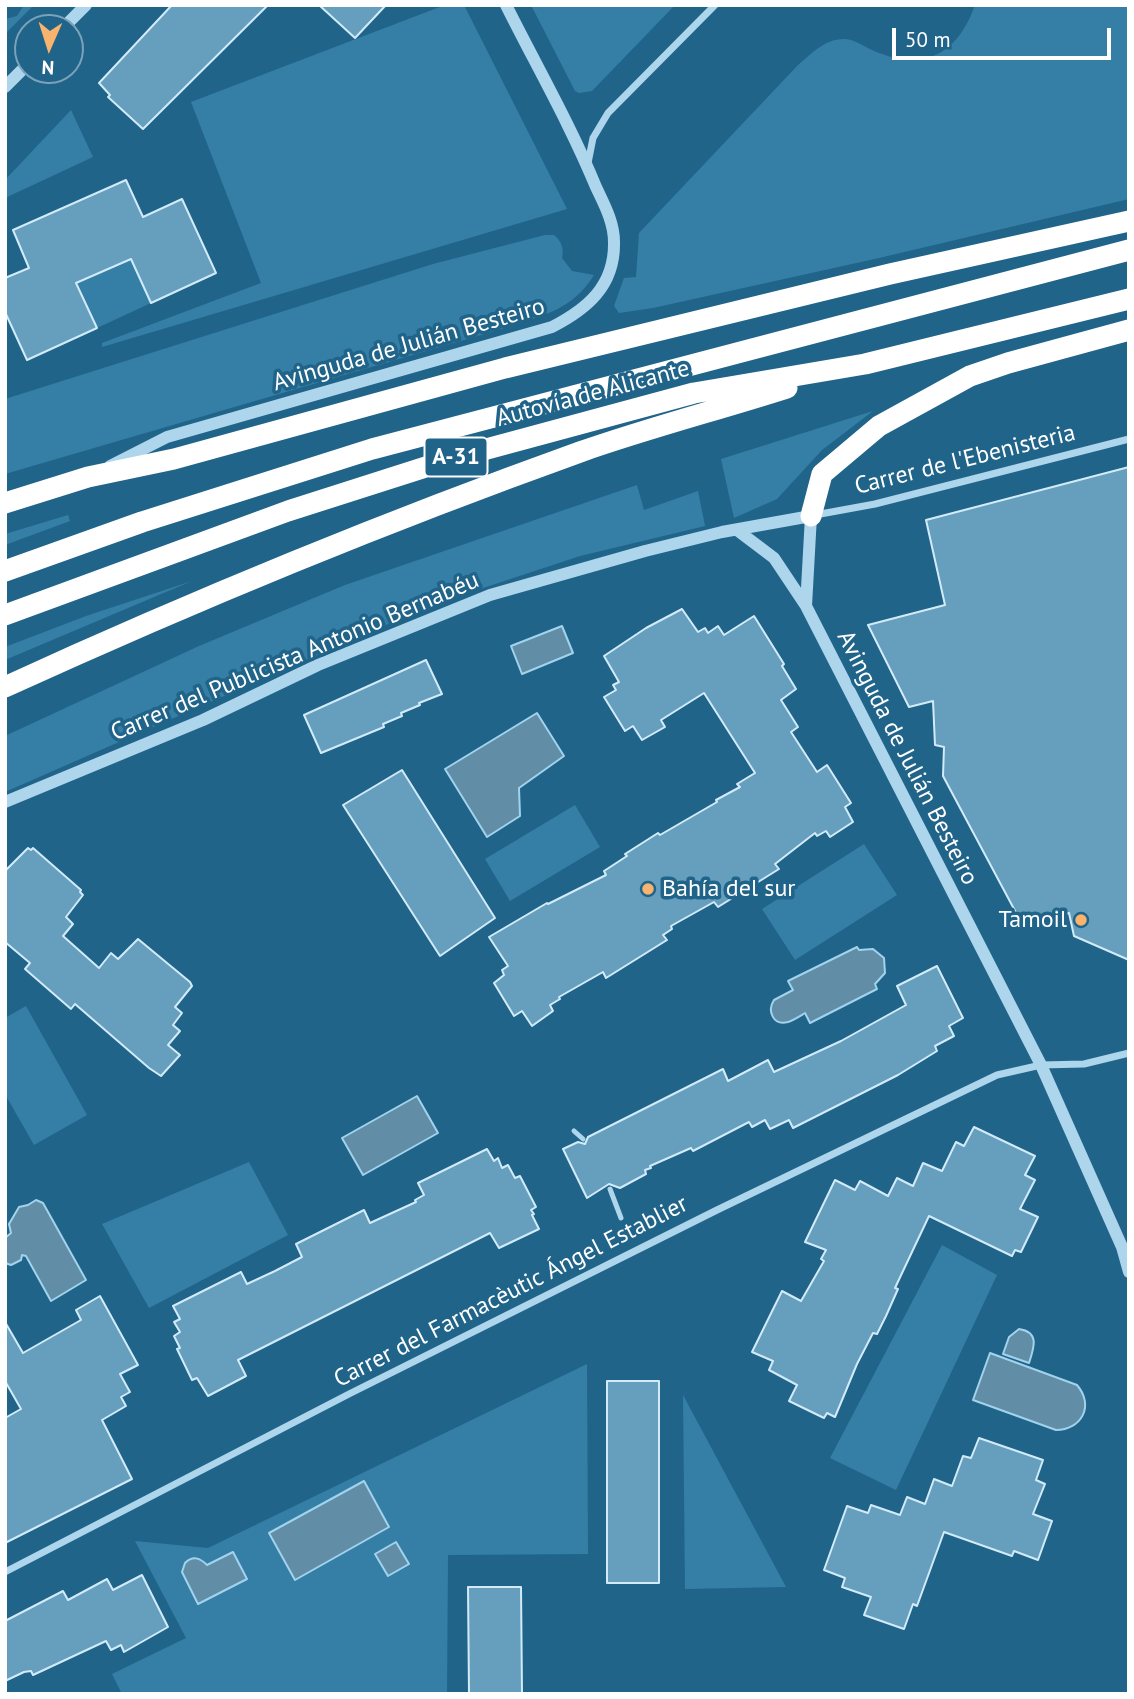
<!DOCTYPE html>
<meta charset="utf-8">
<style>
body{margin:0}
#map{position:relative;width:1134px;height:1699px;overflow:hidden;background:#21648a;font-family:"PT Sans",sans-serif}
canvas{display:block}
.frame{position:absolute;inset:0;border:7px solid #fff;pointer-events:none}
.north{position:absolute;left:14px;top:14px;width:70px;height:70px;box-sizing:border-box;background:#21648a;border:2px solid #7aa2b9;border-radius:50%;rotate:183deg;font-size:19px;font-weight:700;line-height:28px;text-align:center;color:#fff}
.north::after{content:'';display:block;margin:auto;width:24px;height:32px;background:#f8b46e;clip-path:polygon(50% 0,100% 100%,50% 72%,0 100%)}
.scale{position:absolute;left:892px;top:28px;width:219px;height:32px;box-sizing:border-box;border:4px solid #fff;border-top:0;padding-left:9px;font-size:21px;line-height:24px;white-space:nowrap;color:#fff;-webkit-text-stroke:5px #21648a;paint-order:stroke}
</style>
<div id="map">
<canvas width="1134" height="1699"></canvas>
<div class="frame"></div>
<div class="north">N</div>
<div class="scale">50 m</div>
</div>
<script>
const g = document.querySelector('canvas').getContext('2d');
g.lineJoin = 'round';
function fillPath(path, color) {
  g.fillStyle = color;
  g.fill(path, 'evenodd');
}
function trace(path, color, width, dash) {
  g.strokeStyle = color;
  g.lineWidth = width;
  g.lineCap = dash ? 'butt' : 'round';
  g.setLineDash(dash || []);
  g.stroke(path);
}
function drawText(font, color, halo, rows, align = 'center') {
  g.font = font + ' "PT Sans",sans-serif';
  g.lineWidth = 7;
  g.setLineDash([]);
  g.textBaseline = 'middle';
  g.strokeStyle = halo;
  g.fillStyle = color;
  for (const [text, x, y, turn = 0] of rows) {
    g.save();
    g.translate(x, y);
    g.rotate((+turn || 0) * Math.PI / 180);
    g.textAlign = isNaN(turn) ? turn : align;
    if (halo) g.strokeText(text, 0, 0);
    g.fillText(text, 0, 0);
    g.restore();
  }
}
const green = new Path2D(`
 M 24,5 L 34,5 L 5,34 L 5,19 L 17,16 Z
 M 445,5 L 464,5 L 567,209 L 102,347 L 102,343 L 261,283 L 191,102 Z
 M 531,5 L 675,5 L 592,91 L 579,93 L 575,91 Z
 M 975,5 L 1129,5 L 1129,199 L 879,258 L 653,308 L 619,313 L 614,306 L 624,278 L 636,277 L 639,233 L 798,65 C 812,53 825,39 844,39 C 854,39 865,47 874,51 C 924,72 957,55 975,5 Z
 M 71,110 L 93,157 L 5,198 L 5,180 Z
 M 545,235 L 554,235 C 562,242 564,248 562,258 L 572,271 L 594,275 C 573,310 541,316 505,328 L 5,474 L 5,399 L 433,264 Z
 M 131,259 L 151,303 L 97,328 L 76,283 Z
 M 873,411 L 822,450 L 777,499 L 734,518 L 721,459 Z
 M 637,485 L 644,510 L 698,491 L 705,526 L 580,556 L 462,595 L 411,614 L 5,792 L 5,736 L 199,646 L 345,585 Z
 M 68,515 L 70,521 L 5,545 L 5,534 Z
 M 192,581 L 5,660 L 5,647 L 86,616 Z
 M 575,805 L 600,847 L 510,901 L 485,859 Z
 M 864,844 L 897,895 L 795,960 L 762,909 Z
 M 26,1006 L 87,1115 L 34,1145 L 5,1094 L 5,1018 Z
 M 249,1162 L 288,1235 L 149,1308 L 102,1224 Z
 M 942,1245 L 997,1275 L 896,1490 L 830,1458 Z
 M 587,1364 L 588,1554 L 448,1555 L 447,1694 L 122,1694 L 112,1674 L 186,1638 L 135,1541 L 208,1548 Z
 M 683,1395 L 786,1587 L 685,1589 Z`);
const water = new Path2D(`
 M 562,626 L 573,653 L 522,674 L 511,646 Z
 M 537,713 L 564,756 L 519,788 L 520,816 L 487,837 L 445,769 Z
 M 857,947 L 859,950 L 873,949 L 884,958 L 885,973 L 875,984 L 877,989 L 810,1023 L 805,1013 C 800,1016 794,1020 788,1022 C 773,1026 767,1011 774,1000 L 793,990 L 788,981 Z
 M 417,1096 L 438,1133 L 363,1175 L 342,1138 Z
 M 36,1200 L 43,1203 L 86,1280 L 51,1301 L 26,1256 L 22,1255 L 21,1260 L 11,1265 L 5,1263 L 5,1238 L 11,1233 L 9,1224 L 19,1207 L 28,1205 Z
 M 1019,1329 C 1040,1332 1034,1348 1029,1363 L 1003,1354 L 1009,1337 Z
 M 990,1353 L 1077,1385 C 1095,1406 1081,1430 1056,1430 L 973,1400 Z
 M 364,1481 L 389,1527 L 295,1580 L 269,1533 Z
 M 396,1542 L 409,1564 L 388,1576 L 375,1554 Z
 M 233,1552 L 247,1579 L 198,1604 L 182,1572 L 185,1563 C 193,1555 200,1558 207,1565 Z`);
const building = new Path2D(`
 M 172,5 L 268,5 L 143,129 L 108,97 L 110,95 L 99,83 Z
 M 319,5 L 386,5 L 355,38 Z
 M 126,180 L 143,217 L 182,199 L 216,273 L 151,303 L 131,259 L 76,283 L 97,328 L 27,360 L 5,312 L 5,278 L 29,268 L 13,230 Z
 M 1129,467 L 1129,960 L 1074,936 L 1069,913 L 1022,924 L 943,776 L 944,747 L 935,745 L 933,701 L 909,707 L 868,625 L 945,605 L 926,520 Z
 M 682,609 L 698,632 L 705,628 L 708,633 L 718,626 L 724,635 L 754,616 L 784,664 L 782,666 L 796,689 L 781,700 L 798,727 L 791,732 L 817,772 L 827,765 L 851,803 L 845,807 L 853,822 L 830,837 L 826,831 L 817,836 L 815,833 L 775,864 L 779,869 L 718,907 L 714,902 L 671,926 L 672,929 L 663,935 L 667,940 L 606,978 L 603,972 L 559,997 L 560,999 L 550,1005 L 553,1011 L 532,1026 L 522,1011 L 514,1016 L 494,983 L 504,975 L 502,970 L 508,966 L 489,937 L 547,903 L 548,904 L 606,875 L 604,871 L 627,856 L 625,854 L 658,833 L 660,835 L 717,802 L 716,800 L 740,787 L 737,784 L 755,773 L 704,693 L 661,720 L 665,727 L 642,740 L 633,726 L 625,731 L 604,697 L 616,690 L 613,685 L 619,682 L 604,656 L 646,628 Z
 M 426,660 L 442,694 L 419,703 L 420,705 L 401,713 L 402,716 L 383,724 L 384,727 L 321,753 L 304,715 Z
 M 402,770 L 495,918 L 440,956 L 343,805 Z
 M 28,848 L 31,850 L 33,848 L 81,890 L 80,892 L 83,895 L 66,917 L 73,924 L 63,936 L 99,968 L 111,953 L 118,959 L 138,939 L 190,982 L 192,986 L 175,1007 L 182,1013 L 173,1025 L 180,1031 L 168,1045 L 180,1055 L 161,1076 L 149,1068 L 75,1004 L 71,1009 L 25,969 L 30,963 L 5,942 L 5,871 Z
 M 937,966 L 963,1018 L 949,1026 L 954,1036 L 935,1046 L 937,1051 L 898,1075 L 793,1128 L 789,1120 L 770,1129 L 765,1120 L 752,1127 L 749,1122 L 693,1151 L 691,1148 L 650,1166 L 651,1168 L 645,1170 L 646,1174 L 620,1188 L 609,1184 L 587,1198 L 563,1149 L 578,1142 L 585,1144 L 588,1137 L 723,1069 L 728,1081 L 768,1060 L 774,1072 L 841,1041 L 906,1005 L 897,986 Z
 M 974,1127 L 1035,1156 L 1025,1175 L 1035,1180 L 1020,1209 L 1038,1217 L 1021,1252 L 1015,1250 L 1012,1256 L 929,1216 L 895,1288 L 898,1289 L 886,1316 L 877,1334 L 873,1333 L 857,1364 L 835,1417 L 827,1413 L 824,1418 L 789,1401 L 797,1385 L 769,1370 L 773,1361 L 752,1352 L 782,1291 L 801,1301 L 824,1261 L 821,1259 L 826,1250 L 805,1242 L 835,1180 L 855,1190 L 860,1181 L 888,1196 L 897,1178 L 913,1186 L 923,1163 L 942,1171 L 956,1142 L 964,1146 Z
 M 487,1149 L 494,1161 L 498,1158 L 502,1168 L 508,1165 L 515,1178 L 520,1176 L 536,1207 L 531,1210 L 534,1214 L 532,1215 L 539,1229 L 499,1248 L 490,1233 L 238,1360 L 246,1376 L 208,1396 L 197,1378 L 192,1380 L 177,1349 L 180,1348 L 174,1336 L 180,1332 L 174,1322 L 180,1319 L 173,1306 L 241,1272 L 247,1284 L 275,1271 L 302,1257 L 296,1244 L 364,1210 L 370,1223 L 416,1202 L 415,1200 L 424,1195 L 418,1183 Z
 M 100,1296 L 138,1365 L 120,1374 L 130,1392 L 121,1397 L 126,1406 L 102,1420 L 132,1479 L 5,1543 L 5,1418 L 21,1409 L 5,1381 L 5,1322 L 23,1353 L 81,1320 L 76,1310 Z
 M 607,1381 L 659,1381 L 659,1583 L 607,1583 Z
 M 979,1438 L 1043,1460 L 1036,1480 L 1045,1484 L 1033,1514 L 1052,1521 L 1038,1560 L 1014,1551 L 1012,1556 L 944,1532 L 917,1606 L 913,1604 L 904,1629 L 864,1615 L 871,1597 L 842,1587 L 845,1578 L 824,1570 L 847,1506 L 868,1513 L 871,1505 L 900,1515 L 907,1497 L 925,1504 L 934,1479 L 952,1486 L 963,1456 L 971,1458 Z
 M 142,1575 L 168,1627 L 124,1652 L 121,1645 L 111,1650 L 106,1641 L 33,1675 L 31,1671 L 24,1672 L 5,1681 L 5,1621 L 63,1591 L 68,1600 L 107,1579 L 113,1590 Z
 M 468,1587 L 521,1587 L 522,1694 L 469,1694 Z`);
const service = new Path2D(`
 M 574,1131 L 583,1139
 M 610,1189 L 621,1218`);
const minor = new Path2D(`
 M 588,163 L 593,138 L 608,113 L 715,5
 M 815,515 L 875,504 L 1129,439
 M 5,1572 L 349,1394 L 717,1210 L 997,1075 L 1041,1065 L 1084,1064 L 1129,1053`);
const tertiary = new Path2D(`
 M 63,28 L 86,5
 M 5,87 L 28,64
 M 110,466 L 167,437 L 552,327 C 587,309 615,286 614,242 C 614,222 604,204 596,187 C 570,124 536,65 506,5
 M 737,530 L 774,558 L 806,606 L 1041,1065 L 1122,1247 L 1129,1272
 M 5,802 L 203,720 L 318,665 L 490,595 L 645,551 L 722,532 L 811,516 L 806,606`);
const motorway = new Path2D(`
 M 5,503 L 88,477 L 174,459 L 505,368 L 890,274 L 1129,221
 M 811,516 L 822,474 L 879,426 L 970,376 L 1008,363 L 1129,330
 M 5,571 L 142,522 L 372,449 L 1129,250
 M 5,615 L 288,511 L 457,457 L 694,393 L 865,364 L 1129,299
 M 5,687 C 193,601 385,522 580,452 C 648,428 718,410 787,388`);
const markers = [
 [648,889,7,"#f8b46e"],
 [1081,920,7,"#f8b46e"]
];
const shields = [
 [456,457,63]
];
const shieldNames = [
 ["A-31",456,457]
];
const streetNames = [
 ["Avinguda de Julián Besteiro",409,345,-16],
 ["Autovía de Alicante",593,394,-15],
 ["Carrer de l'Ebenisteria",965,460,-14],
 ["Carrer del Publicista Antonio Bernabéu",295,657,-23],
 ["Avinguda de Julián Besteiro",907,758,63],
 ["Carrer del Farmacèutic Ángel Establier",511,1292,-27]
];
const poiNames = [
 ["Bahía del sur",662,889],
 ["Tamoil",1067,920,"right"]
];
fillPath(green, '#357fa7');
fillPath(water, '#618da7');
trace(water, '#a1d3ec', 2);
fillPath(building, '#669fbe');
trace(building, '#d2ebf8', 2);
trace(service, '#add5eb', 5);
trace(minor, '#add5eb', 7);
trace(tertiary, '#add5eb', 12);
trace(motorway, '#fff', 21);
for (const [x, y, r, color] of markers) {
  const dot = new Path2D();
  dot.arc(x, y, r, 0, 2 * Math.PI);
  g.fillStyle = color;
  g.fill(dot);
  trace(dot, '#21648a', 2.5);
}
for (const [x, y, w] of shields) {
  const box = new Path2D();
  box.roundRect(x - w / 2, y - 19.5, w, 39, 5);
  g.fillStyle = '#21648a';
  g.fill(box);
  trace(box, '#fff', 2);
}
drawText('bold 23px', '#fff', null, shieldNames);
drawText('24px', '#fff', '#21648a', streetNames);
drawText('24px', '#fff', '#21648a', poiNames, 'left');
</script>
